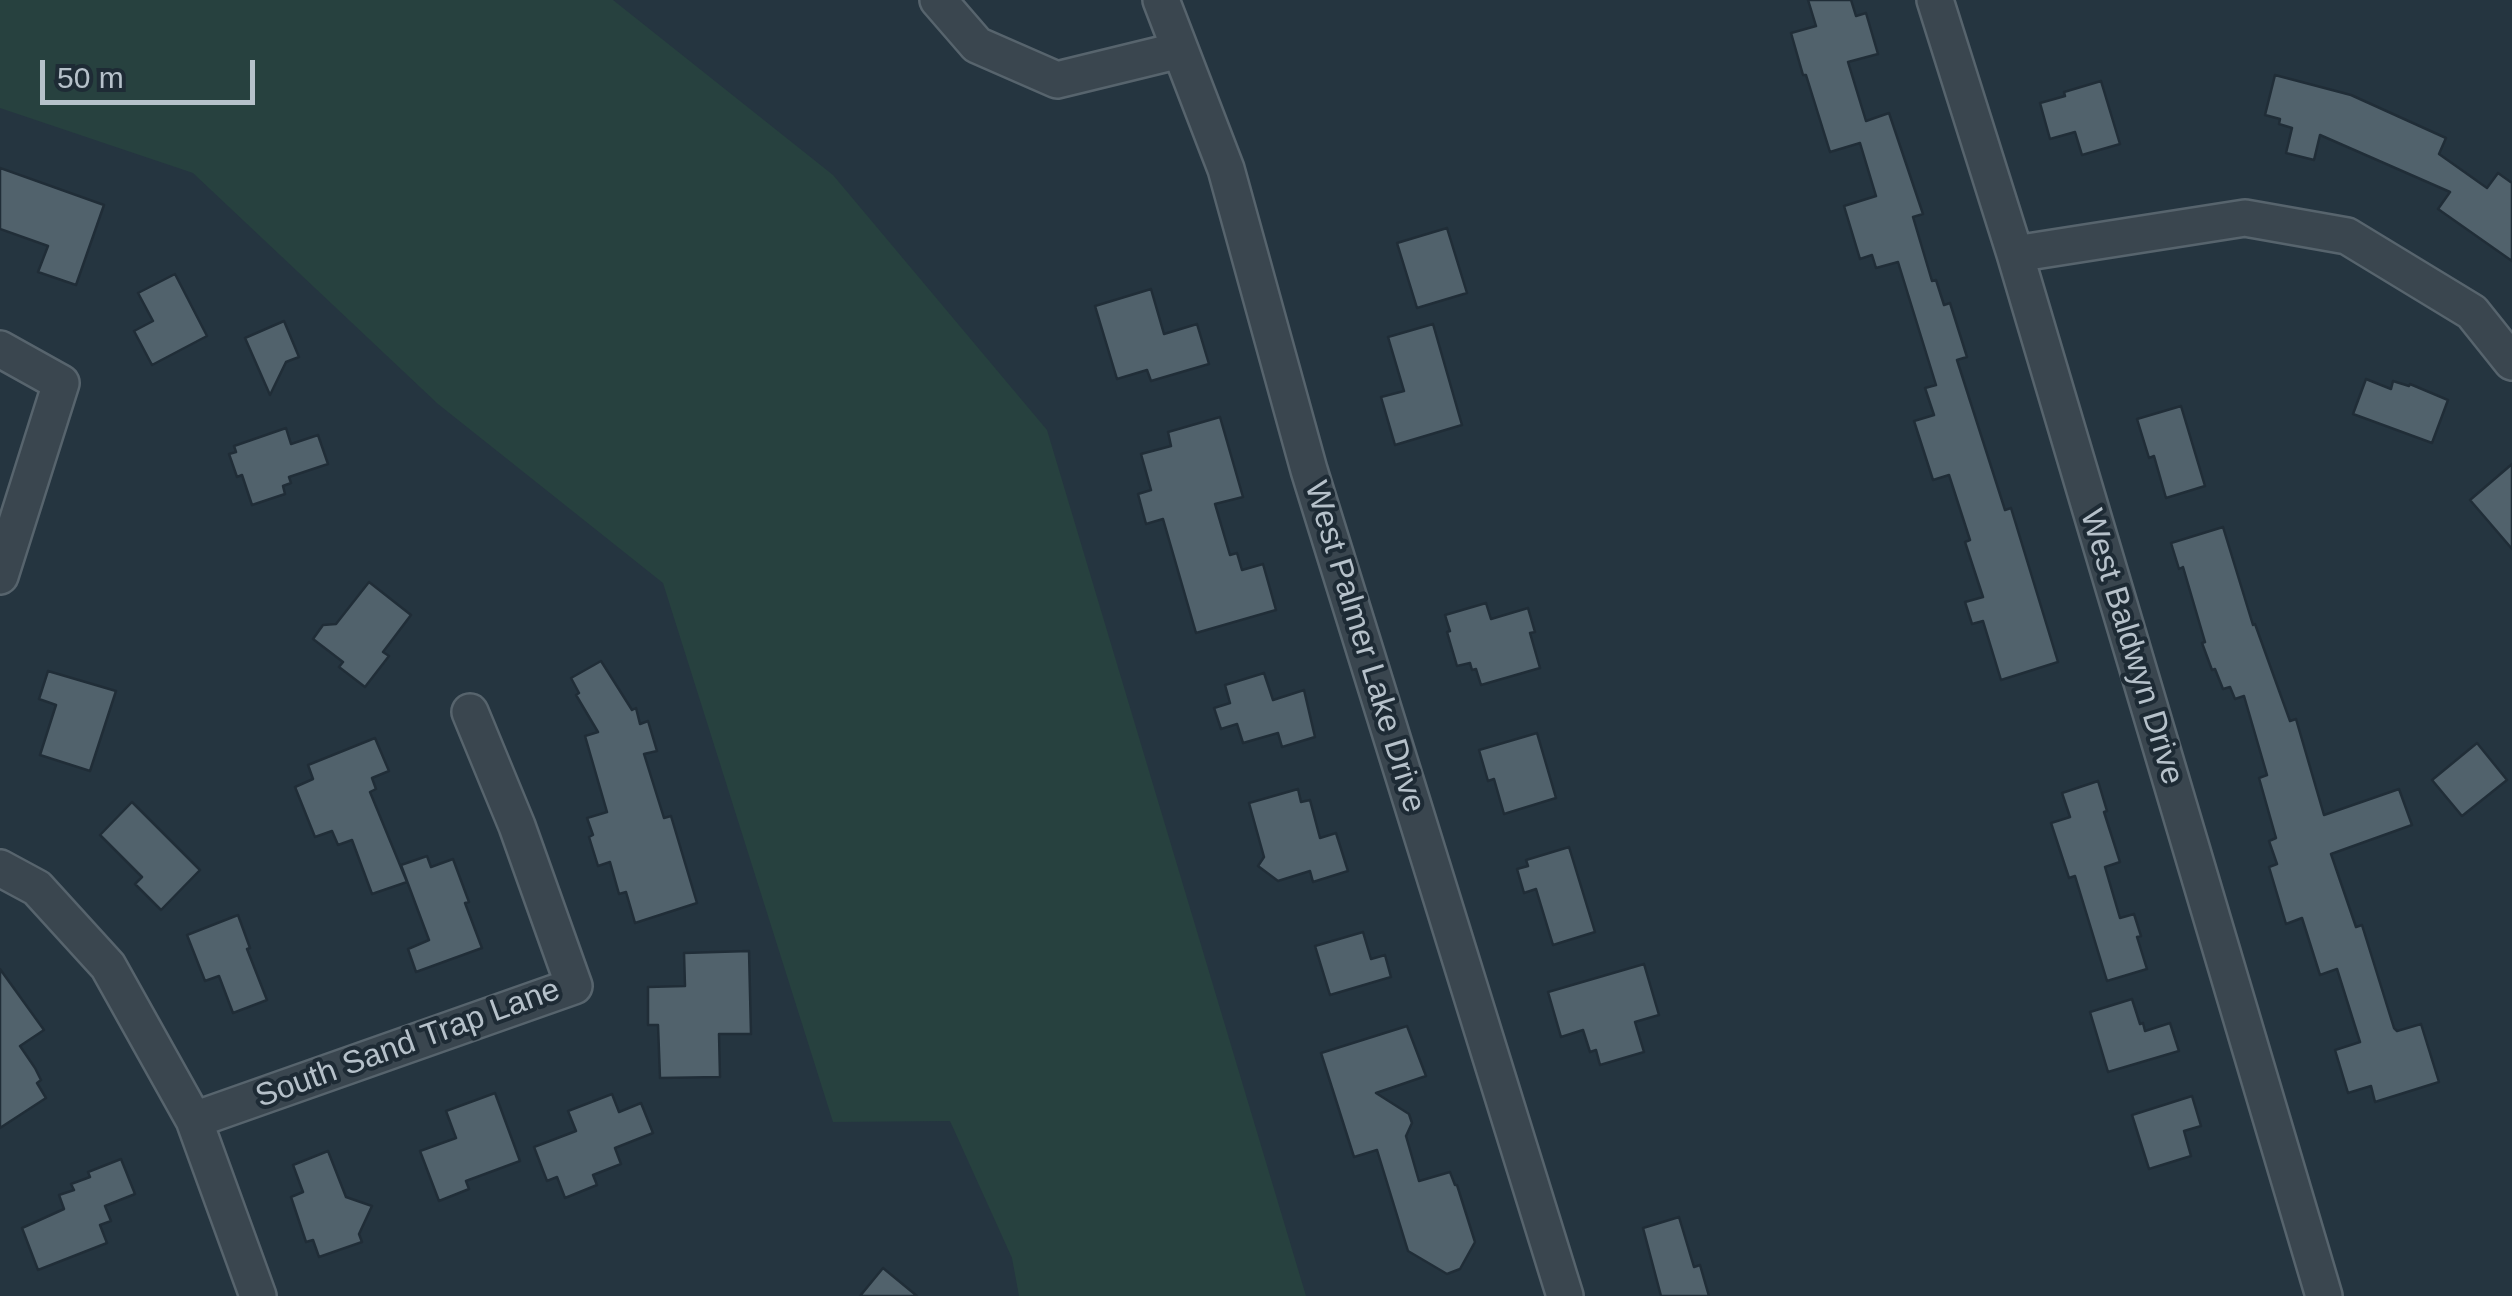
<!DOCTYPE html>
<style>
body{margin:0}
#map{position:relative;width:2512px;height:1296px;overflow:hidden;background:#253540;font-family:Helvetica,sans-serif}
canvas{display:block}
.scale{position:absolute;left:40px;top:60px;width:215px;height:45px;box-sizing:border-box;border:5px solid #b6c1ca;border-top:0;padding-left:12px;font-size:30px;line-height:35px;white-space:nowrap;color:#b6c1ca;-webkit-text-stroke:8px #1e2b35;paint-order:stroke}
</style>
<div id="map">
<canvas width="2512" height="1296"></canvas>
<div class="scale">50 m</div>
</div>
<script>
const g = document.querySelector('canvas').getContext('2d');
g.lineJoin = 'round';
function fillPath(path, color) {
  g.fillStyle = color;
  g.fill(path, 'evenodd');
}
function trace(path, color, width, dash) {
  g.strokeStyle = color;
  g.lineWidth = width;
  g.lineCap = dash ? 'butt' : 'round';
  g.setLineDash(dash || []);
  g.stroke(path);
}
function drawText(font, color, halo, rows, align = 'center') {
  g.font = font + ' Helvetica,sans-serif';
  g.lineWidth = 8;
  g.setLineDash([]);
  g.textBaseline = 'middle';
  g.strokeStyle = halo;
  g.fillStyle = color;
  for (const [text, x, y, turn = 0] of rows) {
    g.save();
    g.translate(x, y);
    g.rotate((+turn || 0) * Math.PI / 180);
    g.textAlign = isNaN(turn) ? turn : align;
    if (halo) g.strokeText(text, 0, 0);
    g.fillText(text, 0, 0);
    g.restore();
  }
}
const green = new Path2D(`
 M 0,0 L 613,0 L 833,175 L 1047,430 L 1306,1296 L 1019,1296 L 1012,1258 L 950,1121 L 833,1122 L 663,583 L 438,404 L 193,173 L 0,108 Z`);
const building = new Path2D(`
 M 1808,0 L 1851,0 L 1856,16 L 1866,13 L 1878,54 L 1848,62 L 1866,121 L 1889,113 L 1923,214 L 1913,217 L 1932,281 L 1936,280 L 1944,305 L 1950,303 L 1967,357 L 1957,360 L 2005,510 L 2011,508 L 2058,662 L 2001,680 L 1983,621 L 1972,624 L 1965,602 L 1983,597 L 1965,542 L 1970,540 L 1949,475 L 1933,480 L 1914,421 L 1934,415 L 1925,388 L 1936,385 L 1898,262 L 1876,268 L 1872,255 L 1860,259 L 1844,206 L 1876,196 L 1860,143 L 1830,152 L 1806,75 L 1803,75 L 1791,33 L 1816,26 Z
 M 2275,75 L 2351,95 L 2446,138 L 2439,154 L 2487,188 L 2498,173 L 2512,183 L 2512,261 L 2438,209 L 2450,192 L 2320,135 L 2314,160 L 2286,153 L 2292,128 L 2279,124 L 2280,119 L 2265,115 Z
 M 2101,81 L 2120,144 L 2082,155 L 2075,132 L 2050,139 L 2040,103 L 2065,96 L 2064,92 Z
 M 0,168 L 104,205 L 76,285 L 38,272 L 48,246 L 0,229 Z
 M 1447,228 L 1467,293 L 1417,308 L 1397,243 Z
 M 175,274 L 207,336 L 152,365 L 134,331 L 153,321 L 138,293 Z
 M 1151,289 L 1164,334 L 1197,324 L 1209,364 L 1151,381 L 1147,370 L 1117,379 L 1095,306 Z
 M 284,321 L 299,357 L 286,362 L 270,395 L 245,338 Z
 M 1433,324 L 1462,425 L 1395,445 L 1381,397 L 1404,391 L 1388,337 Z
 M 2366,379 L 2391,389 L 2393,381 L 2409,386 L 2410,384 L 2448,400 L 2432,443 L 2353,414 Z
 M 2181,406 L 2205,486 L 2166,498 L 2154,456 L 2149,458 L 2137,419 Z
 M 1220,417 L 1243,497 L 1215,504 L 1230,555 L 1237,553 L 1242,570 L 1263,564 L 1276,610 L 1196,633 L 1163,519 L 1146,524 L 1138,494 L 1151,490 L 1141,454 L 1171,446 L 1168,432 Z
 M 286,428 L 291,444 L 318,435 L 328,464 L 289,477 L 291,483 L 283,486 L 285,494 L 252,505 L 242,475 L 237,477 L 229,454 L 236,452 L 234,446 Z
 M 2512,464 L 2512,549 L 2470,500 Z
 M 2223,527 L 2253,625 L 2255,624 L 2290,721 L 2296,719 L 2324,815 L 2399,789 L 2412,825 L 2331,854 L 2356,927 L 2362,925 L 2394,1028 L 2397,1031 L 2421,1024 L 2439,1082 L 2375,1102 L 2371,1086 L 2348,1093 L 2335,1050 L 2360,1042 L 2337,969 L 2320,975 L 2302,918 L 2286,924 L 2269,867 L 2277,864 L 2269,841 L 2276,838 L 2259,778 L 2267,775 L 2244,696 L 2235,699 L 2230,687 L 2223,689 L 2215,669 L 2212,670 L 2202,643 L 2205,642 L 2183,567 L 2179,569 L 2171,543 Z
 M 369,582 L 411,615 L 383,652 L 389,656 L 365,687 L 339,667 L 343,662 L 313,639 L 323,625 L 336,624 Z
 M 1486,603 L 1491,619 L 1528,608 L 1535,632 L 1530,633 L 1540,668 L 1481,685 L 1476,669 L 1472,670 L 1470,663 L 1457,666 L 1447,632 L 1450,631 L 1445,615 Z
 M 601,661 L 632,710 L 636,708 L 640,724 L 648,721 L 657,751 L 644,754 L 664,818 L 671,816 L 697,903 L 635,923 L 626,892 L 619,894 L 610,862 L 598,866 L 589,837 L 593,835 L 587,818 L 607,812 L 585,736 L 598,732 L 576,695 L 579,693 L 571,678 Z
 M 48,671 L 116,691 L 90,771 L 40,755 L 56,705 L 39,699 Z
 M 1264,673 L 1273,700 L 1304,690 L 1315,737 L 1282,747 L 1278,733 L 1243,743 L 1237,724 L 1221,729 L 1214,708 L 1230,703 L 1225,685 Z
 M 1537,733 L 1556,798 L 1504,814 L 1494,779 L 1488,781 L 1479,750 Z
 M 375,738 L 389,771 L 372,778 L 376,789 L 370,792 L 407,882 L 372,894 L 352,840 L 338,845 L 332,831 L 315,837 L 295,787 L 313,779 L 308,765 Z
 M 2477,743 L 2507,780 L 2462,816 L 2432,780 Z
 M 2098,781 L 2107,811 L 2104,812 L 2120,862 L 2105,867 L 2120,918 L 2134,914 L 2141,936 L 2137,937 L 2147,969 L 2107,981 L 2075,876 L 2069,878 L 2051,823 L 2070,817 L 2062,793 Z
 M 1298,789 L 1301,802 L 1310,800 L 1320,838 L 1336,833 L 1348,871 L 1313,882 L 1310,871 L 1278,881 L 1258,866 L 1264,857 L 1249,803 Z
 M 132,802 L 200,870 L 161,910 L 135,884 L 142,877 L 100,835 Z
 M 1569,847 L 1595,932 L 1553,945 L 1536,889 L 1524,893 L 1517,869 L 1528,866 L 1526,860 Z
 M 427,856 L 431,867 L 453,859 L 469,902 L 465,903 L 482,948 L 416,972 L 408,949 L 429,940 L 401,865 Z
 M 238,915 L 250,948 L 247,949 L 267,1000 L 233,1013 L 219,976 L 205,981 L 187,935 Z
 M 1363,932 L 1371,959 L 1385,955 L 1391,977 L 1330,995 L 1315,946 Z
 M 749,951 L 751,1034 L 719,1034 L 720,1077 L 660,1078 L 658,1025 L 648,1025 L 648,987 L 685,986 L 684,953 Z
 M 1644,964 L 1659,1015 L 1635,1022 L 1644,1052 L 1600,1065 L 1596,1050 L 1590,1052 L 1583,1030 L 1561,1037 L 1548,992 Z
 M 0,969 L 44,1030 L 20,1046 L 35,1068 L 41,1080 L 37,1083 L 46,1098 L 0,1128 Z
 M 2132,999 L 2140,1024 L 2143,1023 L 2145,1031 L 2170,1023 L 2179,1051 L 2108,1072 L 2090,1012 Z
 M 1407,1026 L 1426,1076 L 1376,1093 L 1409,1114 L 1412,1123 L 1406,1136 L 1419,1181 L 1450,1172 L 1455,1185 L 1457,1185 L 1475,1242 L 1460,1269 L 1447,1274 L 1408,1251 L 1377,1150 L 1354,1157 L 1321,1053 Z
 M 495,1093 L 520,1161 L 466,1181 L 469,1189 L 439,1201 L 420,1151 L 456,1138 L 446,1111 Z
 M 612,1094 L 619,1112 L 641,1103 L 653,1133 L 615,1148 L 621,1164 L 593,1175 L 597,1185 L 565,1198 L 557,1177 L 547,1181 L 534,1147 L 576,1131 L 568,1111 Z
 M 2192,1096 L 2201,1126 L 2184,1131 L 2191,1156 L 2149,1169 L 2132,1115 Z
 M 328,1151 L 346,1197 L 372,1206 L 359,1234 L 362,1242 L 319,1257 L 313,1240 L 306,1242 L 291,1197 L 303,1192 L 293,1165 Z
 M 121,1159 L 135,1194 L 105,1206 L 111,1221 L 100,1225 L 107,1243 L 38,1270 L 22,1228 L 64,1209 L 59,1195 L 74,1190 L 71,1184 L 90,1177 L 88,1172 Z
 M 1679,1217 L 1694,1267 L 1700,1265 L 1709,1296 L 1661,1296 L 1643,1228 Z
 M 883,1268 L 917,1296 L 860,1296 Z`);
const minor = new Path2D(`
 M 938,0 L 977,45 L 1057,80 L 1180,50
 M 1161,0 L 1226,169 L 1309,470 L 1565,1296
 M 1935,0 L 2015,254 L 2324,1296
 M 2015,254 L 2245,218 L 2347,236 L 2472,312 L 2512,362
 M 0,349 L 61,383 L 0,576
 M 0,868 L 37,888 L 108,966 L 194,1120 L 258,1296
 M 194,1120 L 574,986 L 517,826 L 470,712`);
const streetNames = [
 ["West Palmer Lake Drive",1364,647,73],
 ["West Baldwyn Drive",2131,647,73],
 ["South Sand Trap Lane",408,1044,-20]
];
fillPath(green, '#27413f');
fillPath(building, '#51626c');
trace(building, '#202d37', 2.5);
trace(minor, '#57646d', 40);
trace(minor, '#3a464f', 35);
drawText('32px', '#b6c1ca', '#1e2b35', streetNames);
</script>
